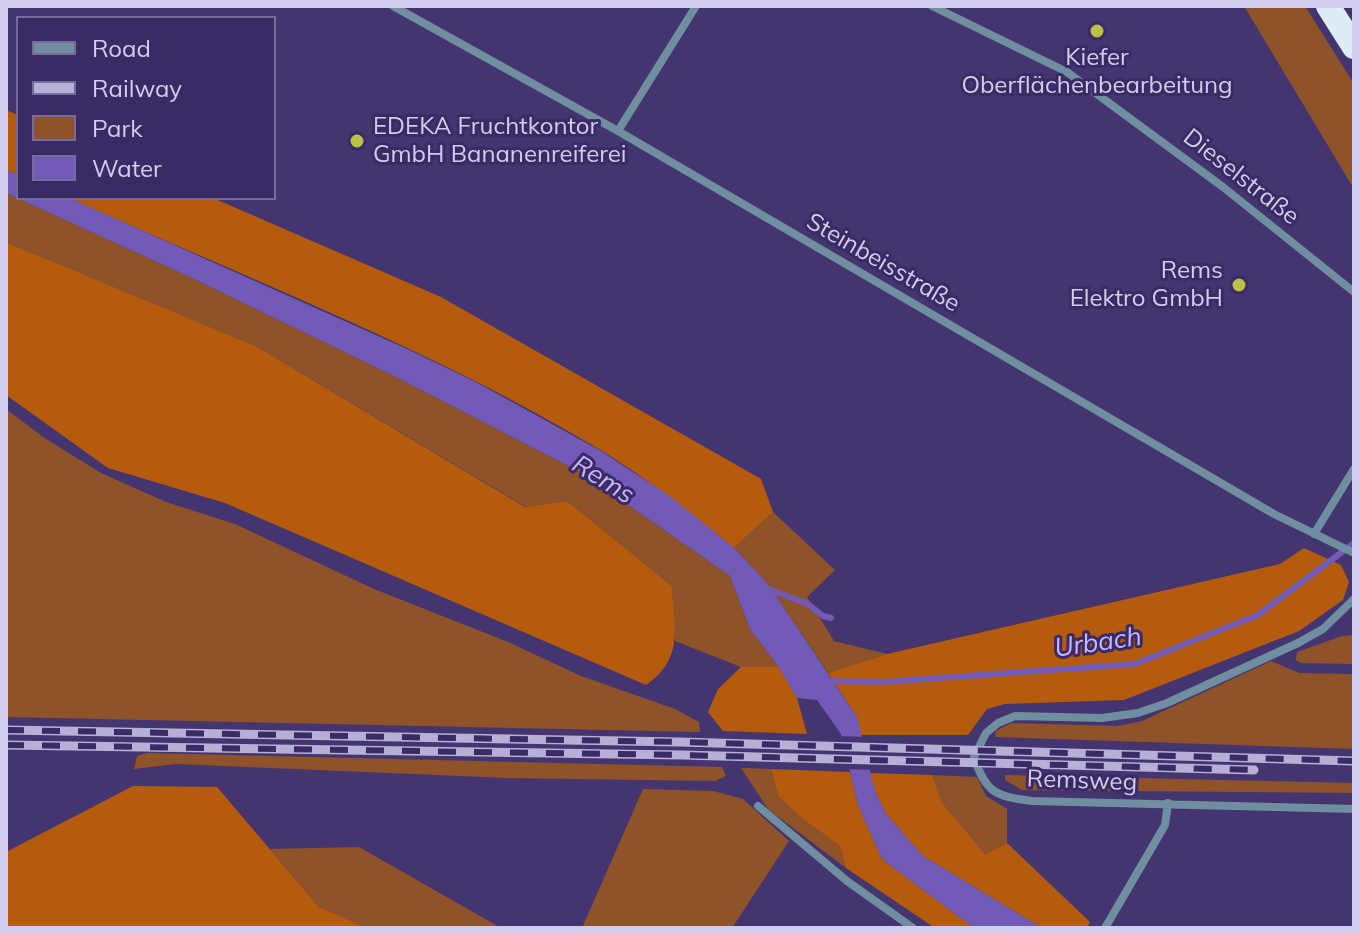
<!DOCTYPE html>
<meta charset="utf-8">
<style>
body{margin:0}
#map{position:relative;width:1360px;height:934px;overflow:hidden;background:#443570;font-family:Mulish,sans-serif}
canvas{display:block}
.frame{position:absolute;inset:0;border:8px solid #d2ccef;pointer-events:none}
.legend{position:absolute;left:16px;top:16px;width:260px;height:184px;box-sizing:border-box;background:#3a2b64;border:2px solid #776b9c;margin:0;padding:10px 14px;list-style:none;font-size:24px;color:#d2ccef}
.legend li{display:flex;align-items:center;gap:16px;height:40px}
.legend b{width:40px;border:2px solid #776b9c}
</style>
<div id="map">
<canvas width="1360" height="934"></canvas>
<div class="frame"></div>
<ul class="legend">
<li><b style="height:10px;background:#6f8e9f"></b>Road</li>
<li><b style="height:10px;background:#b6afd6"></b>Railway</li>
<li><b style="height:22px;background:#8f532a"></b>Park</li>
<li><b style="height:22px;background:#725bb7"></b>Water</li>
</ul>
</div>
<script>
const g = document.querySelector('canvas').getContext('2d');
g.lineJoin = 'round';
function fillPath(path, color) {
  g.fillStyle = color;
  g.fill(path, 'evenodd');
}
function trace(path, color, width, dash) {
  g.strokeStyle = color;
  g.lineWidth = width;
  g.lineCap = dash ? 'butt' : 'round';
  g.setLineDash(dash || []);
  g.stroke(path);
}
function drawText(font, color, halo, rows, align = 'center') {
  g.font = font + ' Mulish,sans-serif';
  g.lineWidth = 6;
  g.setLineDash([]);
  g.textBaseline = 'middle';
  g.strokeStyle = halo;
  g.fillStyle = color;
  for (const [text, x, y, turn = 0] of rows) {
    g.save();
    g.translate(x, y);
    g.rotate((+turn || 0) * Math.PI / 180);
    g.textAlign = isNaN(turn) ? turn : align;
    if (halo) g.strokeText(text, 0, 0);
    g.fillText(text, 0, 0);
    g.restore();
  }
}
const green = new Path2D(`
 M 1244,6 L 1305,6 L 1354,84 L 1354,189 Z
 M 6,193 L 192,278 L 396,377 L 584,474 L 730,576 L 750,629 L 779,667 L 741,667 L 675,641 L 672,586 L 567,501 L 526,507 L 256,346 L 6,242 Z
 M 6,409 L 43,437 L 101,473 L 166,502 L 235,524 L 374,589 L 508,642 L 581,676 L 675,709 L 699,722 L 700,732 L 6,717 Z
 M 773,512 L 835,570 L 807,597 L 834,641 L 887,654 L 828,673 L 768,584 L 734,548 Z
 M 1354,635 L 1354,664 L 1301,663 L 1296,660 L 1297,652 L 1342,636 Z
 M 1271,661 L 1299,673 L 1354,674 L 1354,749 L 995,737 L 996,731 L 1011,723 L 1118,726 L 1142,721 Z
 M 147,753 L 722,767 L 726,776 L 715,781 L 508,778 L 176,764 L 134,769 L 137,756 Z
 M 741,768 L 771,769 L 778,796 L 800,817 L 840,846 L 846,868 L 768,809 Z
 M 932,775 L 977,777 L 986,796 L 1007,809 L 1007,843 L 985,854 L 940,802 Z
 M 1005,775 L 1354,783 L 1354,793 L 1022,790 L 1005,780 Z
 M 643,789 L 713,791 L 743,799 L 789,841 L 732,928 L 582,928 Z
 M 359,847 L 501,928 L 361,928 L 361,925 L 319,907 L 270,849 Z`);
const forest = new Path2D(`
 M 6,110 L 18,115 L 18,175 L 6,170 Z
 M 69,198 L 213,198 L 441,297 L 761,479 L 773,512 L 734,548 C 691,513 649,480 602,451 C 435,350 246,278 69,198 Z
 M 6,242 L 256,346 L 525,507 L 567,501 L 672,586 C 674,627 685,658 646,685 L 225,503 L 108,468 L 6,395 Z
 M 1304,548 L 1341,565 L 1349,582 L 1343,600 L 1299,631 L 1124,700 L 1005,704 L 987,709 L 968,735 L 861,735 L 857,717 L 828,673 L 887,654 L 1280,564 Z
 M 741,667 L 779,667 L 797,698 L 807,734 L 723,731 L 708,712 L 718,689 Z
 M 771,769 L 850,772 L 858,805 L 882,859 L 974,928 L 935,928 L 846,868 L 840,846 L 800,817 L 778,796 Z
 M 870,773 L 932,775 L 941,802 L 985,854 L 1007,843 L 1090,922 L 1087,928 L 1042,928 L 923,856 L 886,814 L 875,791 Z
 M 133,786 L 217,787 L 319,907 L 361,925 L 361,928 L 6,928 L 6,852 Z`);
const water = new Path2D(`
 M 6,170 L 18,175 L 18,198 L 69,198 L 405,348 L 474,381 L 601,451 L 671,497 L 734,548 L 768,584 L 857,717 L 875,791 L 886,814 L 923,856 L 1042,928 L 974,928 L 882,859 L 858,805 L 841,734 L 817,700 L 797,698 L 779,667 L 750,629 L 730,576 L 584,474 L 396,377 L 192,278 L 6,193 Z`);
const pier = new Path2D(`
 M 837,736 L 866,737 L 874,770 L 845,769 Z`);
const stream = new Path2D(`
 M 766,588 L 808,604 L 823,616 L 831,618
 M 828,681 L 883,682 L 1135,664 L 1258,615 L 1354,543`);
const street = new Path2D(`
 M 393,6 L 618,131 L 1274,514 L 1354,553
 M 932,6 L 1067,72 L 1223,187 L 1354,292
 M 618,131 L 696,6
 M 1314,534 L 1354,469
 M 1354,599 L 1323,629 L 1298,643 L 1167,703 L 1138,713 L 1102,718 L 1015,716 L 998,723 L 986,733 L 974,757 C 986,793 995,796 1032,801 L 1354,809
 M 758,806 L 847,881 L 913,928
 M 1105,928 L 1165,825 L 1168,803`);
const highway = new Path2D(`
 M 1328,6 L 1354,47`);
const rail = new Path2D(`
 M 6,730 L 679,742 L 1354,761
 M 6,745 L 682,755 L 1254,770`);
const markers = [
 [1097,31,8,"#b9c146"],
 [357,141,8,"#b9c146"],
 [1239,285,8,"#b9c146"]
];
const poiNames = [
 ["Kiefer",1097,58],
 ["Oberflächenbearbeitung",1097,86],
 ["EDEKA Fruchtkontor",373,127,"left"],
 ["GmbH Bananenreiferei",373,155,"left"],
 ["Rems",1223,271,"right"],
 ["Elektro GmbH",1223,299,"right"]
];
const streetNames = [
 ["Dieselstraße",1241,177,38],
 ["Steinbeisstraße",883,263,30],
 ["Remsweg",1082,781,2]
];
const waterNames = [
 ["Rems",603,480,32],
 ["Urbach",1098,643,-8]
];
fillPath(green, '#8f532a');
fillPath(forest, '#b55b0e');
fillPath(water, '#725bb7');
fillPath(pier, '#443570');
trace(stream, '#725bb7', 6);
trace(street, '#6f8e9f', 8);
trace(highway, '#deedf5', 24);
trace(rail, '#b6afd6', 9);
trace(rail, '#3a2b64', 6, [18]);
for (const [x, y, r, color] of markers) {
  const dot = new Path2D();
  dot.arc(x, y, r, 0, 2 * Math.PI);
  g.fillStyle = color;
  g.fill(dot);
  trace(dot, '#3a2b64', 3);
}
drawText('24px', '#d2ccef', '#3a2b64', poiNames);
drawText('24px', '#d2ccef', '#3a2b64', streetNames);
drawText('italic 26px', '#c4b6ff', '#3a2b64', waterNames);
</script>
